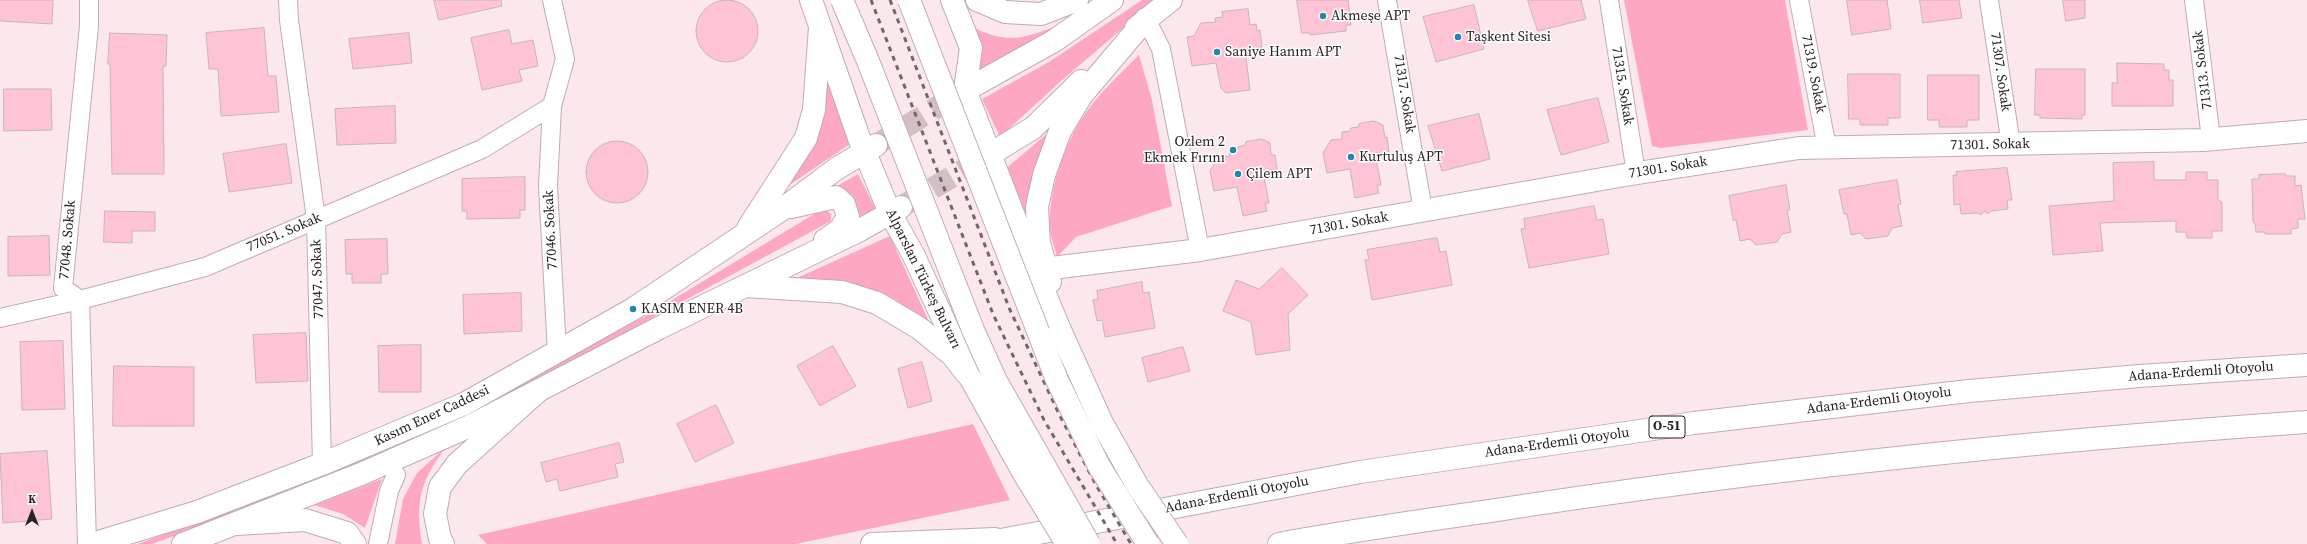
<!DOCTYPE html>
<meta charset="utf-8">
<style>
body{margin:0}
#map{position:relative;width:2307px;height:544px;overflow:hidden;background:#fce7ed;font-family:"Source Serif 4",serif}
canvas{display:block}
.north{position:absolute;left:12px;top:492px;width:40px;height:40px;-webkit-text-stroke:3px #fff;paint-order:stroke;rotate:0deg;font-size:11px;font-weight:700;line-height:16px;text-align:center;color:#292224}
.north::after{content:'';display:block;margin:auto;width:14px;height:18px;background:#292224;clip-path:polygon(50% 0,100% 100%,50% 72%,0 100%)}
</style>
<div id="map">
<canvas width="2307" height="544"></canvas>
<div class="north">K</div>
</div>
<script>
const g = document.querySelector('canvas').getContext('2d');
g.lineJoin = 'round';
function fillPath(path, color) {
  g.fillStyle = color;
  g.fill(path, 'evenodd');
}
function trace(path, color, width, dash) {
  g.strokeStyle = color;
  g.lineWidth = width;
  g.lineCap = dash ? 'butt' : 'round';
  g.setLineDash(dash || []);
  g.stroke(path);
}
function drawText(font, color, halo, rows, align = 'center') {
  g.font = font + ' "Source Serif 4",serif';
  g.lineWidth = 3;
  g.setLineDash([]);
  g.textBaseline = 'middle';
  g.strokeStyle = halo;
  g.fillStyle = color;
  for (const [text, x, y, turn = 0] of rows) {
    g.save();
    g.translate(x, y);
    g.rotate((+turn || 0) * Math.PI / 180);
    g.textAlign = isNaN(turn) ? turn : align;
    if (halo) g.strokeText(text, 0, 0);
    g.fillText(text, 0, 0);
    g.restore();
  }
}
const green = new Path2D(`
 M 1142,0 L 1156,0 L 1061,81 L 1000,137 L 982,99 L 1049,62 Z
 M 1624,0 L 1785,0 L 1808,130 L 1661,148 L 1652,146 Z
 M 943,5 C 965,24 991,42 1022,37 C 1033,35 1044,30 1055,27 L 976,72 L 966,67 Z
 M 1139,55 L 1152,100 L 1172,206 L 1076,237 L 1057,257 C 1055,248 1051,239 1050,230 C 1048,192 1063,145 1085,114 C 1100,92 1120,74 1139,55 Z
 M 825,67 L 850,144 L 782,190 Z
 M 1056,126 L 1033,243 L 1005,172 L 1009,166 Z
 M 858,174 L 878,214 L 849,227 L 832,189 Z
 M 824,208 L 831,214 L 831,221 L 521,389 L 412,442 L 214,521 L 152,544 L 138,544 L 361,460 L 410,439 L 644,317 Z
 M 890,236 L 931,326 L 896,300 L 847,283 L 788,282 Z
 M 973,424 L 1010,500 L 795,544 L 487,544 L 478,535 Z
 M 446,447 C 420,482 415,501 422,544 L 395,544 L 403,499 L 417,473 Z
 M 382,479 L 365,528 L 343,514 L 314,505 Z`);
const building = new Path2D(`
 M696 31a31 31 0 1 1 62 0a31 31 0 1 1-62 0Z
 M 0,0 L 53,0 L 52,24 L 0,21 Z
 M 434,0 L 501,0 L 502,6 L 439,20 Z
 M 1297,0 L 1348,0 L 1351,25 L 1346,25 L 1346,31 L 1310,35 L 1310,33 L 1302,33 Z
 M 1528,0 L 1581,0 L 1586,19 L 1538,31 Z
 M 1847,0 L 1887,0 L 1891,29 L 1852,35 Z
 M 1920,0 L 1959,0 L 1962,18 L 1923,23 Z
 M 2063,0 L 2085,0 L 2085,18 L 2066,21 Z
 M 1474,5 L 1484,49 L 1436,62 L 1423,17 Z
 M 1248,9 L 1250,25 L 1256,24 L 1257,31 L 1260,30 L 1262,47 L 1245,49 L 1250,90 L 1226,93 L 1221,88 L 1216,63 L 1192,66 L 1187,37 L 1194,36 L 1201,23 L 1216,22 L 1215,18 L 1223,17 L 1222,12 Z
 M 264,28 L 268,76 L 276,76 L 279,112 L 221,116 L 218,69 L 209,69 L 206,33 Z
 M 509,30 L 512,44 L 533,40 L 538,66 L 519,70 L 522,81 L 482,90 L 471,38 Z
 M 110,33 L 167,35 L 166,66 L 163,66 L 164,174 L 112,174 L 110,64 L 108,64 Z
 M 409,33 L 412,63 L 353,69 L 349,39 Z
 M 2117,63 L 2164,64 L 2164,70 L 2169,70 L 2169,80 L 2173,80 L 2173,106 L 2112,106 L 2112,83 L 2117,83 Z
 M 2036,69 L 2085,69 L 2085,115 L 2082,115 L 2082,119 L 2040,118 L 2040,115 L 2035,115 Z
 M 1848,74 L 1900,74 L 1900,118 L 1888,118 L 1888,125 L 1860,125 L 1860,119 L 1849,119 Z
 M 1928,75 L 1979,75 L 1979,120 L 1967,120 L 1967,127 L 1939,127 L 1939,120 L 1928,120 Z
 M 4,89 L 51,89 L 52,130 L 4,131 Z
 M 1598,98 L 1609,142 L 1561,155 L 1547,110 Z
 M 395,106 L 396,143 L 337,145 L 335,109 Z
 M 1479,114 L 1490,159 L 1442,171 L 1428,126 Z
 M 1374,121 L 1383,125 L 1385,138 L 1387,137 L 1389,152 L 1375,153 L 1381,185 L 1377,185 L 1379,193 L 1355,198 L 1350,169 L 1327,173 L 1323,153 L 1331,140 L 1342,139 L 1342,132 L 1350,131 L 1351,128 L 1358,127 L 1359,124 Z
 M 1262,139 L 1270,143 L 1271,155 L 1275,155 L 1277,169 L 1263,171 L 1269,203 L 1265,203 L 1267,211 L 1243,216 L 1237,187 L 1214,191 L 1210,171 L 1218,158 L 1230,156 L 1229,150 L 1245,145 L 1246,142 Z
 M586 172a31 31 0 1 1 62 0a31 31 0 1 1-62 0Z
 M 286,144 L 292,183 L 229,192 L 223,154 Z
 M 2154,162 L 2154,180 L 2186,180 L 2186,172 L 2207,172 L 2207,180 L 2218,180 L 2218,200 L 2222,202 L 2222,231 L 2212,231 L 2212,238 L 2187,238 L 2186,232 L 2176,232 L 2176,221 L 2100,223 L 2103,251 L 2053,255 L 2049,206 L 2114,201 L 2113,163 Z
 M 2007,168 L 2012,200 L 2007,200 L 2008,209 L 1991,211 L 1988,214 L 1984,211 L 1981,215 L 1977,213 L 1961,214 L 1960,204 L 1954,205 L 1953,175 L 1957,175 L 1956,172 Z
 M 2285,174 L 2286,176 L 2295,176 L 2295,186 L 2301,185 L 2305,219 L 2298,219 L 2298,228 L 2291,229 L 2291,234 L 2265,234 L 2265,232 L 2256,232 L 2255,224 L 2253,222 L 2252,179 L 2259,179 L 2259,175 Z
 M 525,177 L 525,210 L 520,210 L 520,218 L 467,219 L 467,211 L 462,211 L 462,179 Z
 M 1897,180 L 1901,204 L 1898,205 L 1902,226 L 1892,228 L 1888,236 L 1866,239 L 1860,233 L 1851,235 L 1847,214 L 1844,214 L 1839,190 Z
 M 1786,185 L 1790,210 L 1787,210 L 1791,232 L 1782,234 L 1777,242 L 1756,245 L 1750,239 L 1740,241 L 1736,220 L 1733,220 L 1729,196 Z
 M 1594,206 L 1597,220 L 1603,219 L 1609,254 L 1529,268 L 1521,229 L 1525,228 L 1524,219 Z
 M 105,211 L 155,212 L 155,231 L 132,231 L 132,243 L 104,242 Z
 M 49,236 L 50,275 L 8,276 L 8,237 Z
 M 1437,238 L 1440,252 L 1446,251 L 1452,285 L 1372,300 L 1365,260 L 1369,260 L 1367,250 Z
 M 387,239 L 388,274 L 381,274 L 381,283 L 352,283 L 352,274 L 346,274 L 345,240 Z
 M 1282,268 L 1308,295 L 1288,314 L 1290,350 L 1256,355 L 1251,322 L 1223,311 L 1236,280 L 1259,289 Z
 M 1142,282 L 1143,293 L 1149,292 L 1155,328 L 1105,337 L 1102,320 L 1097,321 L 1093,300 L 1098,299 L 1097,291 Z
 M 521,293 L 522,331 L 464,334 L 463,295 Z
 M 306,333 L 308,381 L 256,383 L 253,335 Z
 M 63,341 L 65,409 L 22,410 L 20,342 Z
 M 421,345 L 421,392 L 379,392 L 378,346 Z
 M 833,346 L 856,386 L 820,406 L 797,366 Z
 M 1183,347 L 1190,371 L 1148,382 L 1142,358 Z
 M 922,362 L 932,401 L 908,408 L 898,369 Z
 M 114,366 L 194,367 L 194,426 L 113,426 Z
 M 716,405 L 734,443 L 695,462 L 677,424 Z
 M 619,443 L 624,462 L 615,464 L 618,477 L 560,491 L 557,479 L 546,482 L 541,463 Z
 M 47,451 L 52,519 L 3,523 L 0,454 Z`);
const secondaryTunnel = new Path2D(`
 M 876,145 L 955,96
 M 904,205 L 979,161`);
const street = new Path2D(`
 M 288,0 L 289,20 L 316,219 L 322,464
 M 552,0 L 565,59 L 552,106 L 548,186 L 557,353
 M 1387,0 L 1423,211
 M 1609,0 L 1636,173
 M 1799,0 L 1827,148
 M 1989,0 L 2011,145
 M 2194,0 L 2211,139
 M 1146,19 L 1161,49 L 1200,250
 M 0,318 L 80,300 L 205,267 L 482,149 L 552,106
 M 87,544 L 80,300 L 63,288 L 89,26 L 89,0
 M 378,544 L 389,491 L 396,475`);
const secondary = new Path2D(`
 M 977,0 L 1005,12 L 1041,14 L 1077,0
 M 1136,28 L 1171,0
 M 955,96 L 1054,41 L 1112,0
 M 979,161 L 1033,128 L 1081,81
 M 791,207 L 836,197 L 844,204 L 848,217 L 840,230 L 825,240
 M 748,228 L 806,138 L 814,110 L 820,27
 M 1035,270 L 1200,250 L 1625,175 L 1799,148 L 2203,140 L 2307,131
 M 1050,282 L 1039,243 L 1037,207 L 1044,175 L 1060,131 L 1081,96 L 1146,19
 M 745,286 L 842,292 L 877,303 L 919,328 L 952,355 L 966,373
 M 92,544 L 197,512 L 322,464 L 464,404 L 633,309 L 784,208 L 836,169 L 876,145
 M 183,544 L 361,474 L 470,426 L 659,328 L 860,230 L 901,207`);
const primary = new Path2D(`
 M 811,0 L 859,138 L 890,213 L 913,254 L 971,379
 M 952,0 L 971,48 L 965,90 L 1035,270 L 1060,330`);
const highway = new Path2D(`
 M 236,524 L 305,520 L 347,533 L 355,544
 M 443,544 L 440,539 L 435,514 L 440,487 L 457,464 L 538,391
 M 872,544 L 995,539
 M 980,544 L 1360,472 L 1694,423 L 1969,391 L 2139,376 L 2307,365
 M 1279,544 C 1349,531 1419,521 1490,511 C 1761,469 2033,441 2307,422`);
const rail = new Path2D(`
 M 871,0 L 993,314 L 1044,420 L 1117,544
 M 890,0 L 1010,310 L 1060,416 L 1096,485 L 1131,544`);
const primaryBridge = new Path2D(`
 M 1060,330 L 1102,423 L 1137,485 L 1177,544
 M 971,379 L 1023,472 L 1067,544`);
const highwayBridge = new Path2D(`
 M 842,0 L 868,61 L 973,330 L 996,381 L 1089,544
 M 909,0 L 1057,380 L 1099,466 L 1148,544`);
const markers = [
 [1323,16,4,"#2187b0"],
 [1458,37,4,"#2187b0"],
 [1217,52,4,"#2187b0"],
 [1233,150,4,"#2187b0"],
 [1351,157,4,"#2187b0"],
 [1238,174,4,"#2187b0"],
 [633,309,4,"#2187b0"]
];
const shields = [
 [1667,427,36]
];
const shieldNames = [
 ["O-51",1667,427]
];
const poiNames = [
 ["Akmeşe APT",1331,16],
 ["Taşkent Sitesi",1466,37],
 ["Saniye Hanım APT",1225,52],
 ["Ozlem 2",1225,142,"right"],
 ["Ekmek Fırını",1225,158,"right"],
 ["Kurtuluş APT",1359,157],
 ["Çilem APT",1246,174],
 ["KASIM ENER 4B",641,309]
];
const streetNames = [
 ["71313. Sokak",2203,70,-97],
 ["71307. Sokak",2000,72,82],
 ["71319. Sokak",1813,74,79],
 ["71315. Sokak",1622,86,81],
 ["71317. Sokak",1404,94,81],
 ["71301. Sokak",1990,145,-1],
 ["71301. Sokak",1668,168,-9],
 ["71301. Sokak",1349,224,-10],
 ["77046. Sokak",551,230,-93],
 ["77051. Sokak",284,233,-23],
 ["77048. Sokak",68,240,-85],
 ["77047. Sokak",318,279,-92],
 ["Alparslan Türkeş Bulvarı",923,279,64],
 ["Adana-Erdemli Otoyolu",2201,372,-4],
 ["Adana-Erdemli Otoyolu",1879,401,-7],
 ["Kasım Ener Caddesi",432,416,-25],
 ["Adana-Erdemli Otoyolu",1557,443,-8],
 ["Adana-Erdemli Otoyolu",1237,495,-11]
];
fillPath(green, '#fda7c3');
fillPath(building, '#fec4d6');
trace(building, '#c8b4ba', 1);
trace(secondaryTunnel, '#d2c0c5', 22, [22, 11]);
trace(street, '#c0acb2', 20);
trace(secondary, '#c0acb2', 24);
trace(primary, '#c0acb2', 24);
trace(highway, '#c0acb2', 24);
trace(street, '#fff', 18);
trace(secondary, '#fff', 22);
trace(primary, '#fff', 22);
trace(highway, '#fff', 22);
trace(rail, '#73676a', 3, [5, 5]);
trace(primaryBridge, '#c0acb2', 24, []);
trace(highwayBridge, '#c0acb2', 24, []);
trace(primaryBridge, '#fff', 22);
trace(highwayBridge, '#fff', 22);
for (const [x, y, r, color] of markers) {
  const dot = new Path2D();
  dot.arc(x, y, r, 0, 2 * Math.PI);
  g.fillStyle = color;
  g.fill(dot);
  trace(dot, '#fff', 1.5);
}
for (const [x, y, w] of shields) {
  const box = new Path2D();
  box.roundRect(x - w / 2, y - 11, w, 22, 3);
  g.fillStyle = '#fff';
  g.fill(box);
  trace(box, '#292224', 1);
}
drawText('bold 13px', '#292224', null, shieldNames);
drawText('14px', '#292224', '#fff', poiNames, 'left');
drawText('14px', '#292224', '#fff', streetNames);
</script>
